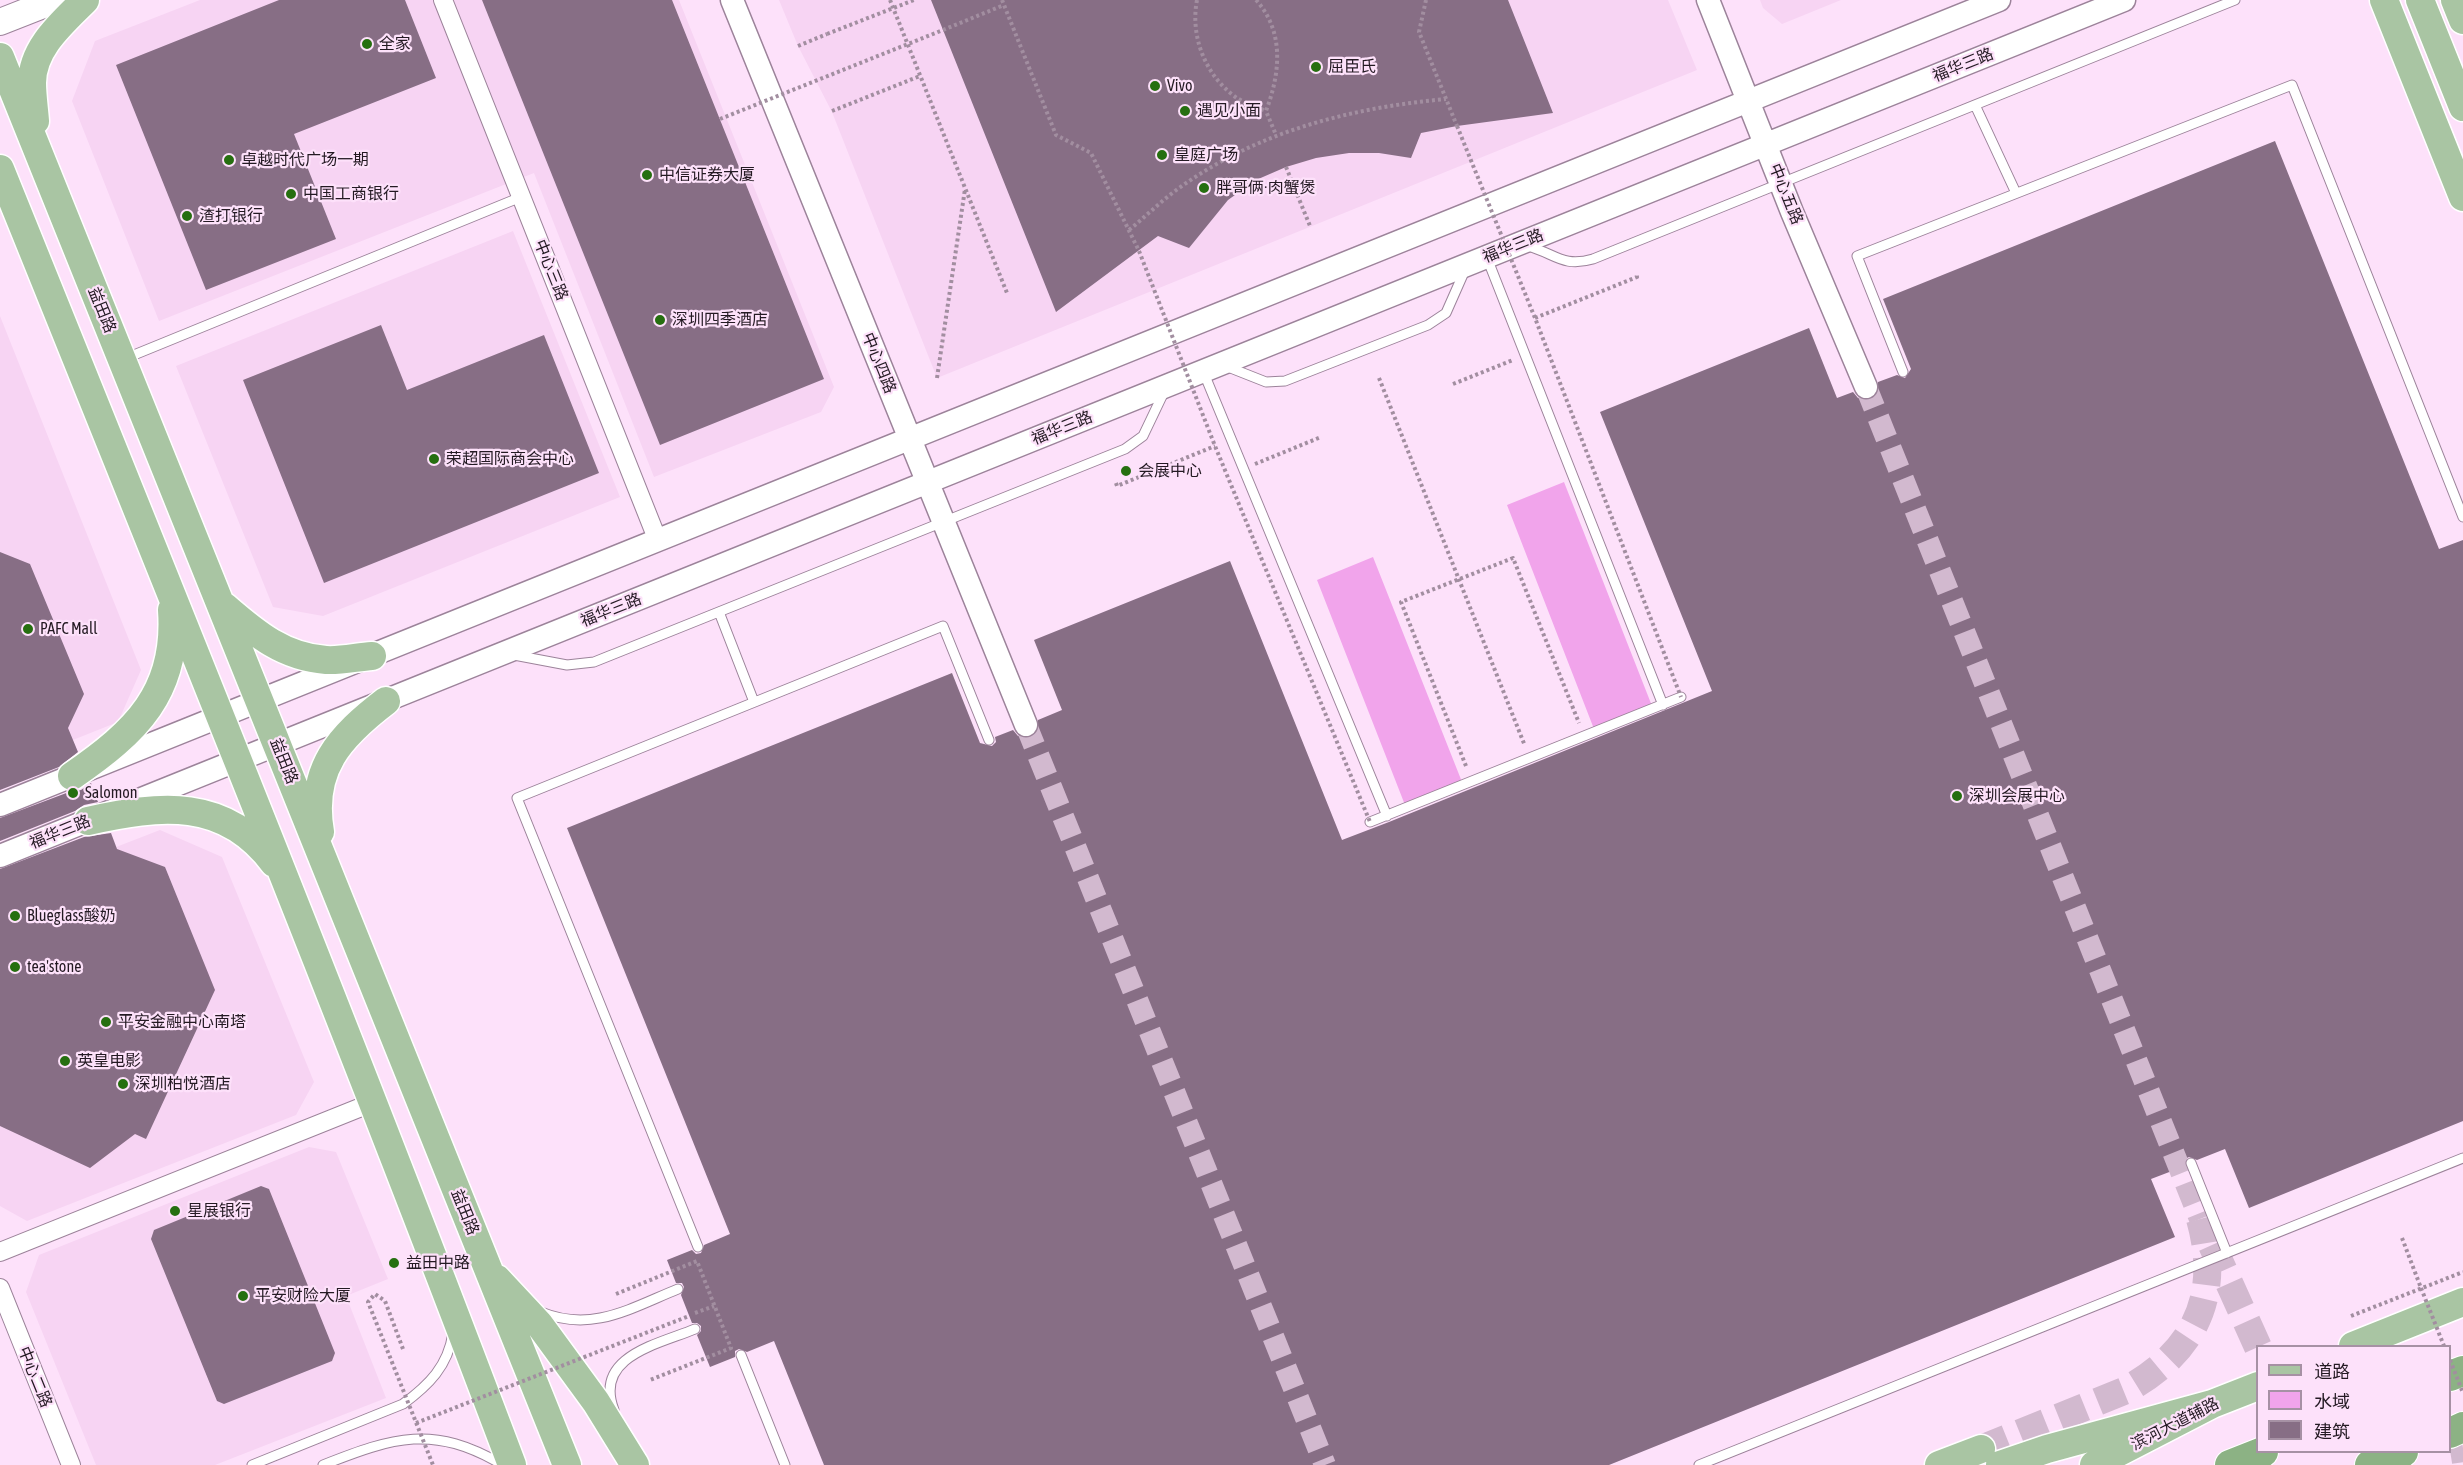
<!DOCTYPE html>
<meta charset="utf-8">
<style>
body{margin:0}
#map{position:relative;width:2463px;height:1465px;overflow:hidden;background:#fde1fa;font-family:"Asap Condensed","Noto Sans SC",sans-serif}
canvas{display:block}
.legend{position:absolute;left:2256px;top:1345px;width:195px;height:108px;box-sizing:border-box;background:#fde1fa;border:2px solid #a691a4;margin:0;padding:8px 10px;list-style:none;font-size:18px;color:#241a23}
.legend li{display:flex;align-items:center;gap:12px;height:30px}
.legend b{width:30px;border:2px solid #a691a4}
</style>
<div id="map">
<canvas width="2463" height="1465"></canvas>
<ul class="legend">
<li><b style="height:8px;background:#a9c5a3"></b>道路</li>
<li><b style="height:16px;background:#f1a4eb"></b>水域</li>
<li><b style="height:16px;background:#876e85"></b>建筑</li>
</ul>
</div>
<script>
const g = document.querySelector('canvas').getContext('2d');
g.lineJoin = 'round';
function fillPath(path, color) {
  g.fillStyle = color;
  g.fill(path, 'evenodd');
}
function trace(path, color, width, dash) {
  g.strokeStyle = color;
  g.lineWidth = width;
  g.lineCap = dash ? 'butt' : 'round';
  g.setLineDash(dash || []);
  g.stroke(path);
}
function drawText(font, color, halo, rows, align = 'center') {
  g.font = font + ' "Asap Condensed","Noto Sans SC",sans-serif';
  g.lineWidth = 4.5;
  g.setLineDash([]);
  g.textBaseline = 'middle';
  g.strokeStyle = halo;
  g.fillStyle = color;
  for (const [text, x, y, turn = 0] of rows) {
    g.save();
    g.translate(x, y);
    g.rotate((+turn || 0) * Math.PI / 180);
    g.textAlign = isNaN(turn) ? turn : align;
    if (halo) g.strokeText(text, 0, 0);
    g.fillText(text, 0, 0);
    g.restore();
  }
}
const built = new Path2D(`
 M 200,0 L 679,0 L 834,387 L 821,412 L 654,477 L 534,173 L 159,321 L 72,101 L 95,41 Z
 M 779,0 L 1668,0 L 1697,70 L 937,378 L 832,112 L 798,46 Z
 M 1760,0 L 1841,0 L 1782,24 L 1763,8 Z
 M 513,231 L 620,497 L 323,616 L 273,607 L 176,366 Z
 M 0,316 L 141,670 L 118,722 L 0,769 Z
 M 160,830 L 222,857 L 314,1082 L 296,1115 L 27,1221 L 0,1206 L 0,892 Z
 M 309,1147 L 336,1152 L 388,1279 L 346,1296 L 386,1398 L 215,1465 L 96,1465 L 26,1292 L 39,1255 Z`);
const water = new Path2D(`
 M 1564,482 L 1652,706 L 1594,729 L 1507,505 Z
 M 1373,557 L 1462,782 L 1405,805 L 1317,580 Z`);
const building = new Path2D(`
 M 279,0 L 405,0 L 436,78 L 294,134 L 336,239 L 206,290 L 116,65 Z
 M 482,0 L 672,0 L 824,379 L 660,445 Z
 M 931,0 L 1508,0 L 1553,113 L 1457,126 L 1421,133 L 1411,158 L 1379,153 L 1349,153 L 1316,158 L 1286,167 L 1256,180 L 1228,200 L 1189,248 L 1158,236 L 1056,312 Z
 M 2275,141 L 2439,549 L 2463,540 L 2463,1121 L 2249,1208 L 2225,1149 L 2197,1160 L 2189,1157 L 2185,1159 L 2185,1166 L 2151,1179 L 2175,1237 L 1609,1465 L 824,1465 L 774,1341 L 747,1352 L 739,1349 L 735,1351 L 735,1357 L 710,1367 L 697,1335 L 701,1331 L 701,1326 L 697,1323 L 692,1323 L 681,1295 L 684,1287 L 682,1283 L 676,1283 L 667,1260 L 692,1250 L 696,1254 L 701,1253 L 704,1245 L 730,1234 L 567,828 L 952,673 L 980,743 L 992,746 L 996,742 L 995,737 L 1013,730 L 1018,736 L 1030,738 L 1037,733 L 1038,720 L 1062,710 L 1034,640 L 1230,561 L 1342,840 L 1389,822 L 1712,691 L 1600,412 L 1809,328 L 1837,398 L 1853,392 L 1858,398 L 1871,400 L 1877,395 L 1878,382 L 1897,375 L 1905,378 L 1911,369 L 1883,299 Z
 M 381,325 L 407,390 L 544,335 L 599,473 L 324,583 L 243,380 Z
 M 0,552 L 30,564 L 84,694 L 68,728 L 78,752 L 59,767 L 0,790 Z
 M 91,783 L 98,802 L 84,805 L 75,811 L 0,841 L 0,818 L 69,792 L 81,790 Z
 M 111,833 L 117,849 L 165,867 L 215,990 L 146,1139 L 135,1134 L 90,1168 L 0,1126 L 0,869 L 84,837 Z
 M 261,1186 L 269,1189 L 335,1353 L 332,1361 L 224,1404 L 217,1401 L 151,1239 L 154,1230 Z`);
const tertiaryTunnel = new Path2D(`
 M 1866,387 L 2200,1219
 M 1026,725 L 1325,1465`);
const primaryTunnel = new Path2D(`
 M 2212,1245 L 2258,1347
 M 1981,1449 L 2124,1391 C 2194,1353 2222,1297 2200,1219
 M 2450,1450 L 2463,1448`);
const path = new Path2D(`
 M 890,0 L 1007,293
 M 1002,0 L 1056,135 L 1091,153 L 1139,251
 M 1197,0 C 1190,36 1205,76 1237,98 C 1245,103 1257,107 1266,111
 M 1256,0 C 1285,32 1280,74 1266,111 L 1276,135
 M 1426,0 L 1419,32 L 1457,126
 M 943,30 L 1004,5
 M 798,46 L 827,34
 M 832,111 L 920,76
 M 1286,167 L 1310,226
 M 1129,230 C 1145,217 1159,203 1175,191 C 1255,132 1349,108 1446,99
 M 1535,318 L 1637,277 L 1636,274
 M 937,378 L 965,189
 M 1379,378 L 1525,746
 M 1453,384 L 1513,360
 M 1255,464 L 1321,437
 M 1116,483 L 1117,486 L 1215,446
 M 1466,766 L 1401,602 L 1513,558 L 1579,723
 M 2402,1238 L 2421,1288
 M 616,1294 L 697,1261 L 731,1348 L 650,1380
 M 695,1313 L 714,1306
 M 2351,1316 L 2463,1272`);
const service = new Path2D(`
 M 1975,105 L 2016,193
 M 1527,246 C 1555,253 1562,268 1593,259 L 2235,0
 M 1487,258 L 1663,705
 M 124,359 L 521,197
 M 1228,367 L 1266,382 L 1285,381 L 1428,325 L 1446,313 L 1465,270
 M 1203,371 L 1387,816
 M 1903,372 L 1857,256 L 2292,85 L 2463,517
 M 719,612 L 754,702
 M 514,655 L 567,665 L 594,662 L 1125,449 L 1143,436 L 1164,392
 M 1370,822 L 1681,697
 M 2191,1163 L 2227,1253
 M 698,1247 L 517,798 L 943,626 L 989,740
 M 541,1312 C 592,1333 631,1308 678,1289
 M 741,1355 L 785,1465
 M 614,1410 C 593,1356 659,1344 695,1329
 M 252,1465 L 403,1404 C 429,1385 448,1366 453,1333
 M 323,1465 C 394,1437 433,1424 503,1465
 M 1699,1465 L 2463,1158`);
const minor = new Path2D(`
 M 443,0 L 658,541
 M 0,1252 L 374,1102
 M 0,1288 L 71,1465`);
const tertiary = new Path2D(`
 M 732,0 L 1026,725
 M 1708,0 L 1792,212 L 1866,387
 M 0,805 L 1999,0
 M 0,856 L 2124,0`);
const secondary = new Path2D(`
 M 0,22 L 56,0`);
const primary = new Path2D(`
 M 2384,0 L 2463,197
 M 2420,0 L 2463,107
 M 2455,0 L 2463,20
 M 0,57 L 567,1465
 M 35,121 C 34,108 32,95 32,83 C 32,48 62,23 85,0
 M 0,169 C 174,600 348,1030 512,1465
 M 225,607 C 256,634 284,657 326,660 C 341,661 357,657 372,656
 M 72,776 C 136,732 178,692 172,610
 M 88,821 C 160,805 225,797 274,863
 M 320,832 C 309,769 340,736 386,701
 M 497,1279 L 539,1324 L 596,1402 L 635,1465
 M 2353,1346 L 2463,1302
 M 1939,1465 L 1981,1449
 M 2000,1465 L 2047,1449 L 2212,1404
 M 2094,1465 L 2212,1404 L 2258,1386`);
const trunk = new Path2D(`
 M 2450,1376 L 2463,1371
 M 2450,1433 L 2463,1427
 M 2230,1465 L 2263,1452
 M 2370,1465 L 2403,1452`);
const pathBridge = new Path2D(`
 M 827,34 L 914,0
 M 720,119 L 943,30
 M 1457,126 L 1535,318 L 1681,697
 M 1139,251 L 1215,446 L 1370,822
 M 2421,1288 L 2444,1346
 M 403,1349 L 385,1301 L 375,1294 L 368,1302 L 433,1465
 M 2450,1360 L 2463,1393
 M 416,1423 L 689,1316`);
const markers = [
 [367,44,6,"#266f10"],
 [1316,67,6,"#266f10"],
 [1155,86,6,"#266f10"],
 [1185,111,6,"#266f10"],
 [1162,155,6,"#266f10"],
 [229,160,6,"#266f10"],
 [647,175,6,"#266f10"],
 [1204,188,6,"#266f10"],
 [291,194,6,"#266f10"],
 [187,216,6,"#266f10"],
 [660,320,6,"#266f10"],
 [434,459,6,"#266f10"],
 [1126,471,6,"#266f10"],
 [28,629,6,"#266f10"],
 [73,793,6,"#266f10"],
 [1957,796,6,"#266f10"],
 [15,916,6,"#266f10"],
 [15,967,6,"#266f10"],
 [106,1022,6,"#266f10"],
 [65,1061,6,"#266f10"],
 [123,1084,6,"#266f10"],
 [175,1211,6,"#266f10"],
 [394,1263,6,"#266f10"],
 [243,1296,6,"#266f10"]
];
const poiNames = [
 ["全家",379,44],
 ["屈臣氏",1328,67],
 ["Vivo",1167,86],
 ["遇见小面",1197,111],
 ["皇庭广场",1174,155],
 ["卓越时代广场一期",241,160],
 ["中信证券大厦",659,175],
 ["胖哥俩·肉蟹煲",1216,188],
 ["中国工商银行",303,194],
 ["渣打银行",199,216],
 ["深圳四季酒店",672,320],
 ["荣超国际商会中心",446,459],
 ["会展中心",1138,471],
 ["PAFC Mall",40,629],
 ["Salomon",85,793],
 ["深圳会展中心",1969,796],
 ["Blueglass酸奶",27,916],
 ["tea'stone",27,967],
 ["平安金融中心南塔",118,1022],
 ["英皇电影",77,1061],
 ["深圳柏悦酒店",135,1084],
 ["星展银行",187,1211],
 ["益田中路",406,1263],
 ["平安财险大厦",255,1296]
];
const streetNames = [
 ["福华三路",1963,65,-22],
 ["中心五路",1786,194,68],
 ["福华三路",1513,246,-22],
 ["中心三路",551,270,68],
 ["益田路",102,310,68],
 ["中心四路",879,363,68],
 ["福华三路",1062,428,-22],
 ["福华三路",611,610,-22],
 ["益田路",284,761,68],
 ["福华三路",60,832,-22],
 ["益田路",465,1212,68],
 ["中心二路",35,1377,68],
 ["滨河大道辅路",2175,1424,-27]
];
fillPath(built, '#f7d4f3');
fillPath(water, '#f1a4eb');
fillPath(building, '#876e85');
trace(tertiaryTunnel, '#d2b9cf', 22, [22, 11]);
trace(primaryTunnel, '#d2b9cf', 28, [28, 14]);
trace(service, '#9c839a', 11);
trace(minor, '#9c839a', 20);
trace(tertiary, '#9c839a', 25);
trace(secondary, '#9c839a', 28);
trace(primary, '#fff', 31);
trace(trunk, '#fff', 32);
trace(path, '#a28ea0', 4, [3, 3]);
trace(service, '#fff', 9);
trace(minor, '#fff', 18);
trace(tertiary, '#fff', 22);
trace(secondary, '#fff', 26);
trace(primary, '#a9c5a3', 28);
trace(trunk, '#8cb284', 30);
trace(pathBridge, '#a28ea0', 4, [3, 3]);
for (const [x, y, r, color] of markers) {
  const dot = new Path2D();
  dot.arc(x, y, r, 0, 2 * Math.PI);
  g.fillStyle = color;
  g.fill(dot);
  trace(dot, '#fde1fa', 2);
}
drawText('16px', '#241a23', '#fde1fa', poiNames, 'left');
drawText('16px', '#241a23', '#fde1fa', streetNames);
</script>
